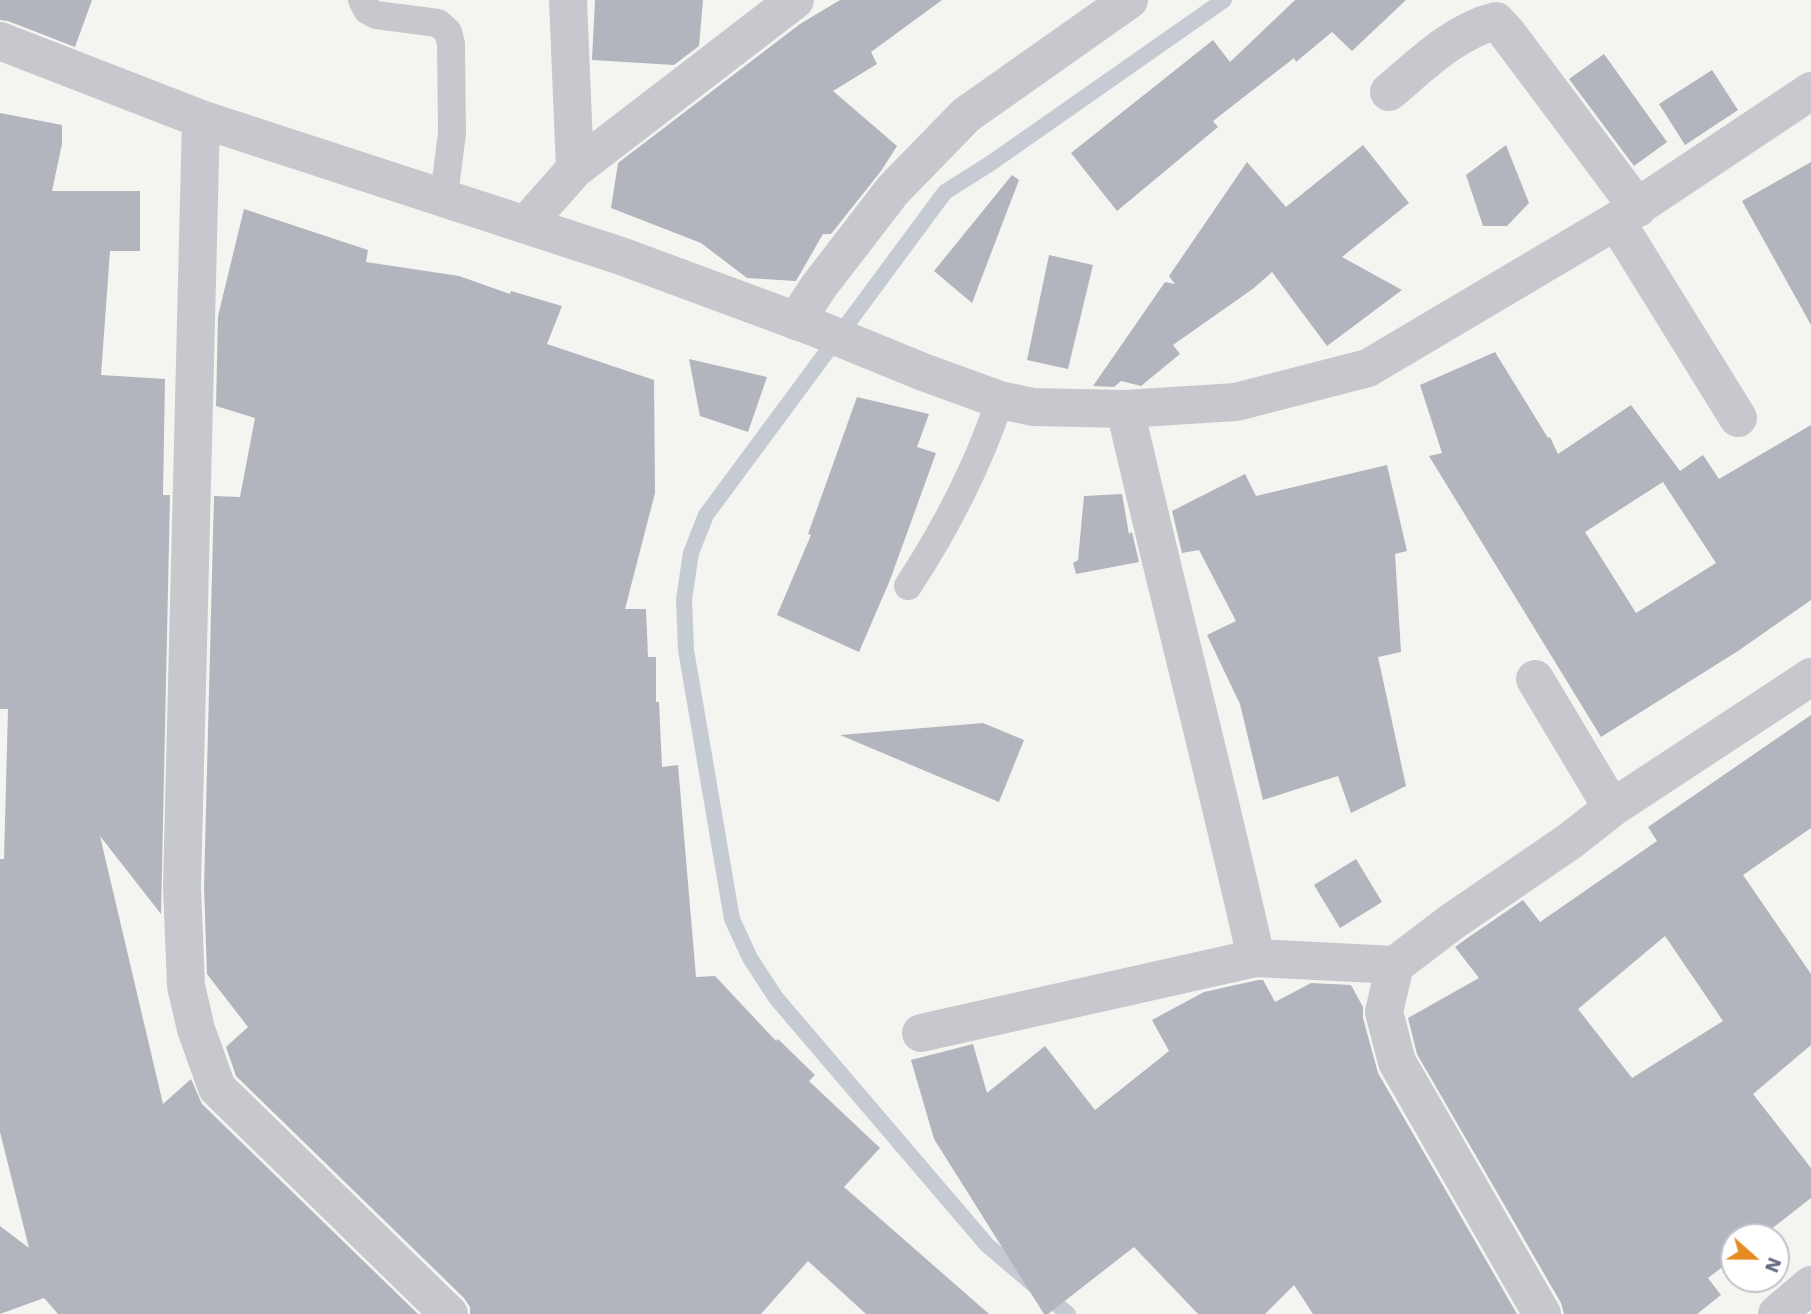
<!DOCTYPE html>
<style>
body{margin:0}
#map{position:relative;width:1811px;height:1314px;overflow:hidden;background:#f4f5f1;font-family:"Work Sans",sans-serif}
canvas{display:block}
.north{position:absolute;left:1720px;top:1223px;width:70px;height:70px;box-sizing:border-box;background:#fff;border:2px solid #c1c4cd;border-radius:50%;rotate:111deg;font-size:19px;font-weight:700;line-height:28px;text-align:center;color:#636b83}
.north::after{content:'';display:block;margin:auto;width:24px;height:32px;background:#e68b21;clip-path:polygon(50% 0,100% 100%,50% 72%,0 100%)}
</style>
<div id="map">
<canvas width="1811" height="1314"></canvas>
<div class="north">N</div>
</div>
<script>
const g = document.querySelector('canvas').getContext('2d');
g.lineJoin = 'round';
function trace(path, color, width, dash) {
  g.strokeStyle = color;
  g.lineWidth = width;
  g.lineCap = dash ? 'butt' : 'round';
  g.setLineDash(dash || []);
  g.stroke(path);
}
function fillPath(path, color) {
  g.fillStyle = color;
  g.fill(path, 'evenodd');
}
const stream = new Path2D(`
 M 1068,1314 L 987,1245 L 776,998 L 750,958 L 732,919 L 686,650 L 684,599 L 691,553 L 706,515 L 945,192 L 991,163 L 1224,0`);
const building = new Path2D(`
 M 0,0 L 92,0 L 75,47 L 8,21 L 0,20 Z
 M 595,0 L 703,0 L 699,46 L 674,65 L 592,60 Z
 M 840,0 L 942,0 L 871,52 L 877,64 L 833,91 L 897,146 L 881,171 L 831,234 L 823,234 L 796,281 L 747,278 L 701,243 L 611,208 L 618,163 L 800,24 Z
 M 1295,0 L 1406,0 L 1352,51 L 1332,32 L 1296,62 L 1294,58 L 1213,121 L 1218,127 L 1117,211 L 1071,153 L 1213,40 L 1230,62 Z
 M 1604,54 L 1667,142 L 1634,166 L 1569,79 Z
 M 1712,70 L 1738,110 L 1685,145 L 1659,104 Z
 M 0,113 L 62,125 L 62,144 L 52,191 L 140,191 L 140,251 L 110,251 L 101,375 L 165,379 L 163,495 L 170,495 L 161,914 L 100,836 L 163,1104 L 191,1079 L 202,1104 L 418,1314 L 58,1314 L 44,1298 L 0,1314 L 0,1226 L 29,1248 L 0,1132 L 0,859 L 4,859 L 8,709 L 0,709 Z
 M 1363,145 L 1409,203 L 1342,257 L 1402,290 L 1327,346 L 1272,272 L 1254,288 L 1173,345 L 1180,354 L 1141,386 L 1121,381 L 1114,387 L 1093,386 L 1165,282 L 1175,284 L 1169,276 L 1247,162 L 1286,207 Z
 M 1506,145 L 1529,203 L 1507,226 L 1483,226 L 1466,175 Z
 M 1811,162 L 1811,325 L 1742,201 Z
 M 1012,175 L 1019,180 L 972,303 L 934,271 Z
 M 244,209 L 368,250 L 366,262 L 459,276 L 510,294 L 511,291 L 562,306 L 547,344 L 654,380 L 655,493 L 625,609 L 646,609 L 648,657 L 656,657 L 656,702 L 659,702 L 662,767 L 678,765 L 696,977 L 715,976 L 776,1041 L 778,1039 L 815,1075 L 809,1081 L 880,1148 L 844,1187 L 989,1314 L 866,1314 L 808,1261 L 761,1314 L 470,1314 L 470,1307 L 464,1298 L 236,1076 L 226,1047 L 248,1027 L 207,974 L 204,887 L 214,496 L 240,497 L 255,418 L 216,406 L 218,316 Z
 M 1049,255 L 1093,265 L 1068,369 L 1027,360 Z
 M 1495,352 L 1548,438 L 1550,437 L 1558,454 L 1631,405 L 1680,471 L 1703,455 L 1719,479 L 1811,425 L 1811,600 L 1738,651 L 1601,737 L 1429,456 L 1442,453 L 1420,385 ZM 1680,471 L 1663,482 L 1716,563 L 1636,613 L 1585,532 Z
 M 689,359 L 767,377 L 748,432 L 700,416 Z
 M 857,397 L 929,414 L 917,447 L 936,453 L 890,580 L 859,652 L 777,615 L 811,535 L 808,534 Z
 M 1387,465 L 1407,551 L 1395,554 L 1401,652 L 1378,657 L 1406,786 L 1351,813 L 1338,776 L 1263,800 L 1240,704 L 1207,635 L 1236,621 L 1199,550 L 1182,553 L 1172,511 L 1245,474 L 1256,496 Z
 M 1122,494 L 1129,534 L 1132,532 L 1139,562 L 1076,574 L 1073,563 L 1078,560 L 1084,496 Z
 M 1811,715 L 1811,828 L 1743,875 L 1811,974 L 1811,1045 L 1753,1094 L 1811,1168 L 1811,1198 L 1761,1237 L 1734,1237 L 1734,1258 L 1708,1278 L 1721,1295 L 1697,1314 L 1564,1314 L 1561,1303 L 1417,1054 L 1408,1018 L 1479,978 L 1455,947 L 1466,939 L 1523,900 L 1540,922 L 1657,841 L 1648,827 ZM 1665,936 L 1723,1021 L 1632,1078 L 1578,1009 Z
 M 983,723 L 1024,740 L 999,802 L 840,735 Z
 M 1356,859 L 1382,902 L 1340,928 L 1314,885 Z
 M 1258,980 L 1263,980 L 1275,1002 L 1311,983 L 1351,985 L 1363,1007 L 1363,1018 L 1378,1073 L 1517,1314 L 1313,1314 L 1294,1285 L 1265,1314 L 1198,1314 L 1134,1247 L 1048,1314 L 1044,1314 L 934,1139 L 911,1060 L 973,1044 L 987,1093 L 1045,1046 L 1095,1110 L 1169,1051 L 1152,1020 L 1204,992 Z`);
const service = new Path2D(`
 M 362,0 L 367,10 L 376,15 L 438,23 L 448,32 L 451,44 L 452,133 L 444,196
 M 908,586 C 946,528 978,466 1000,400`);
const minor = new Path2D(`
 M 568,0 L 575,169
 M 0,41 L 201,119 L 621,256 L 813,327 L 923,372 L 1000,400 L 1033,407 L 1125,409 L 1236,402 L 1368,368 L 1616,221 L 1811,91
 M 1389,92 C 1421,65 1455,31 1496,21 L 1507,33 L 1638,208
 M 201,119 L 182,887 L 186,986 L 196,1029 L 217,1088 L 449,1314
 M 1616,221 L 1738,418
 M 527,223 L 575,169 L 795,0
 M 796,321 L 819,286 L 893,190 L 966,115 L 1129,0
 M 1125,409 C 1167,592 1215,774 1256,958
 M 1535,679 L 1612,808
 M 921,1033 L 1256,958 L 1395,965
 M 1542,1314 L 1397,1062 L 1384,1012 L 1395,965 L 1453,921 L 1570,841 L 1612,808 L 1811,677
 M 1777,1314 L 1811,1285`);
trace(stream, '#c6cad3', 16);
fillPath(building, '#b2b5bd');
trace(service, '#c7c8cd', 28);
trace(minor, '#c7c8cd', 38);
</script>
